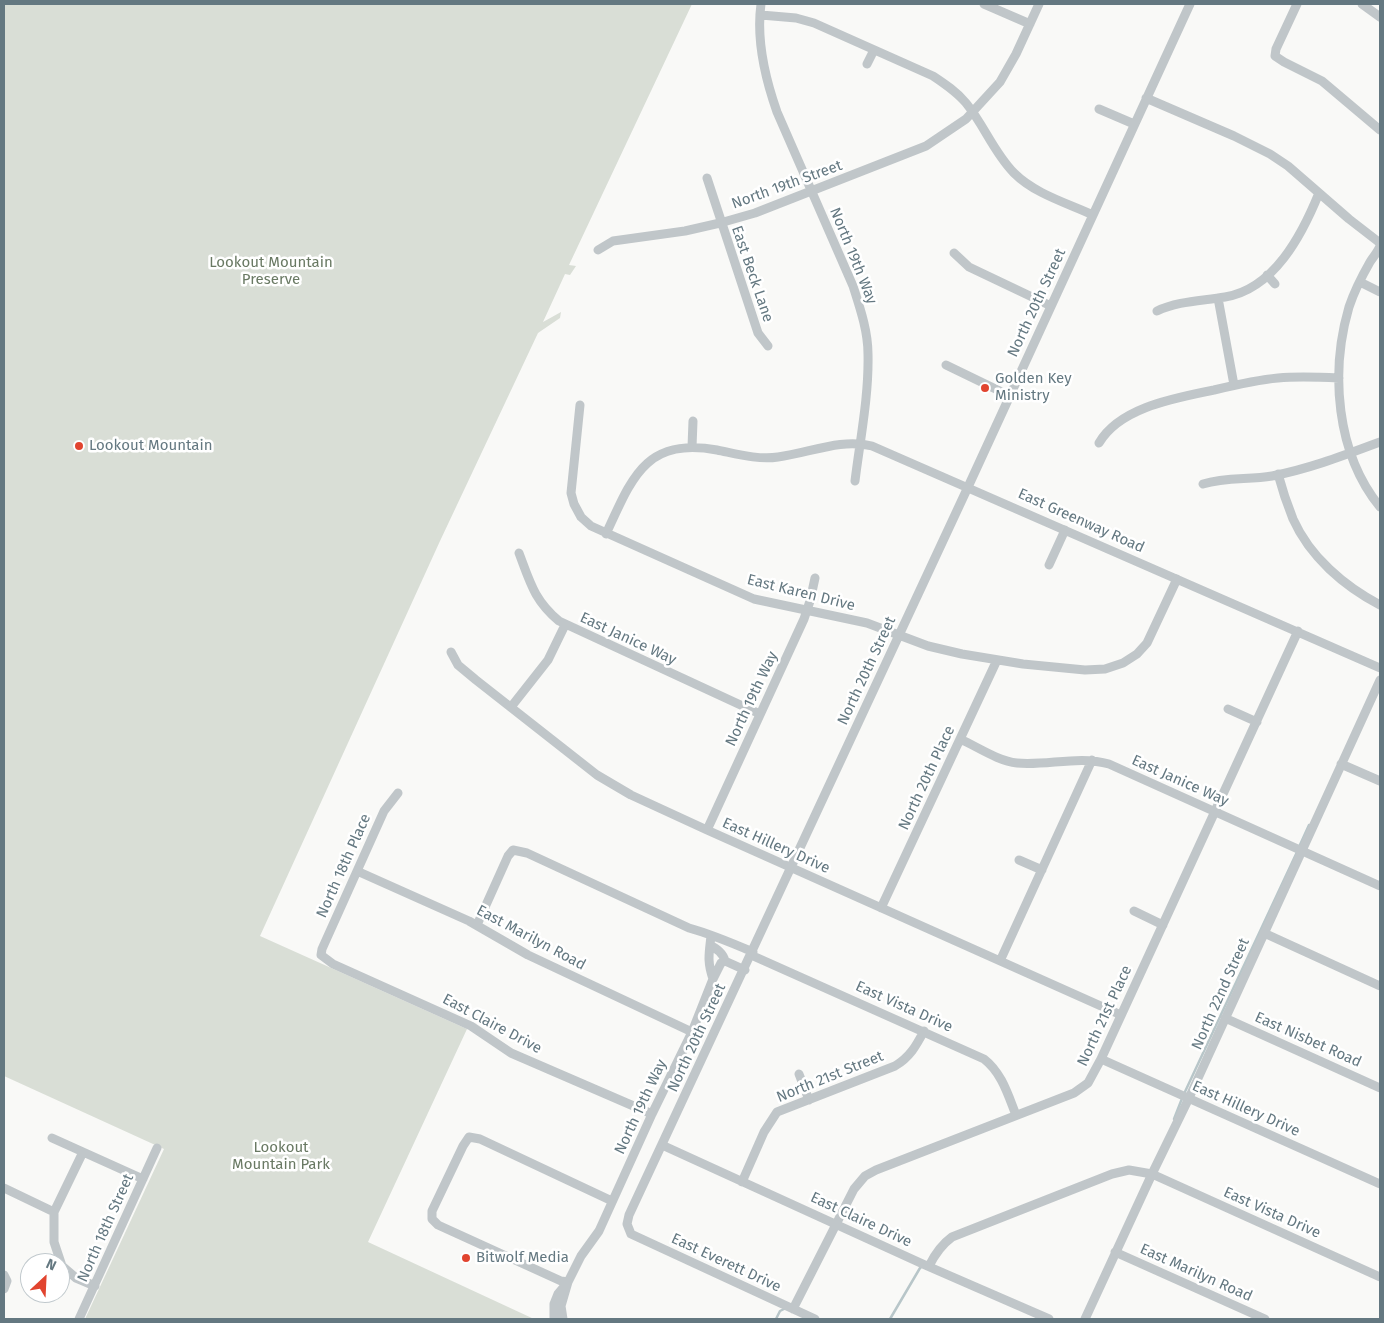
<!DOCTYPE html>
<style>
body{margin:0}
#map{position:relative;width:1384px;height:1323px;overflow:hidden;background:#f9f9f7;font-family:"Fira Sans",sans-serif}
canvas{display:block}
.frame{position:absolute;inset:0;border:5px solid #647881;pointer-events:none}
.north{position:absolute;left:20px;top:1253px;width:50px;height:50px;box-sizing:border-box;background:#fff;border:1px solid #c1c9cd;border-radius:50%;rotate:25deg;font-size:14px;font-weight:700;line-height:20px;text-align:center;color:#647881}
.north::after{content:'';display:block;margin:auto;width:18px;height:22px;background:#e1442f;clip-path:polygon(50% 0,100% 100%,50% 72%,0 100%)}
</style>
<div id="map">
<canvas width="1384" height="1323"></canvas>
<div class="frame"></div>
<div class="north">N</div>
</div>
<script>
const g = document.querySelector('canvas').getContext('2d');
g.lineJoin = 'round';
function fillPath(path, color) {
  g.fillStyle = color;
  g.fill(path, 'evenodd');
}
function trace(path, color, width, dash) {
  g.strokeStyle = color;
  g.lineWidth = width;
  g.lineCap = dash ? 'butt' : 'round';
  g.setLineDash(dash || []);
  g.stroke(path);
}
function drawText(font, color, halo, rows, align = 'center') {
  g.font = font + ' "Fira Sans",sans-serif';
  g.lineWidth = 5;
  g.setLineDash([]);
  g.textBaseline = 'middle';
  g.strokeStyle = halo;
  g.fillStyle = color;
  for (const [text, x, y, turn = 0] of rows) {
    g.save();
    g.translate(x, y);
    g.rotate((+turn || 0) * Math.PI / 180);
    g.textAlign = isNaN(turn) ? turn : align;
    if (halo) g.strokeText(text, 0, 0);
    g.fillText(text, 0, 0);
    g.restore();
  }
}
const green = new Path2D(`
 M 4,4 L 692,4 L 569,265 L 576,266 L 570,275 L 565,274 L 543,322 L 561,312 L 560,318 L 538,333 L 440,541 L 260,936 L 467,1029 L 368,1242 L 534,1319 L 85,1319 L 164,1149 L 4,1076 Z`);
const stream = new Path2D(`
 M 1299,847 L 1309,825
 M 1174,1119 L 1183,1096 L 1297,852
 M 776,1319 L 780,1311 L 786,1308
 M 890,1319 L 920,1268 L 923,1266`);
const minor = new Path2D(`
 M 761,4 C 756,40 765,78 777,112 L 853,286 C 860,308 868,331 868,354 C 869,396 860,440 855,481
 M 984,4 L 1030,24
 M 1297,4 L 1276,49 L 1275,56 L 1284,62 L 1322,81 L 1380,130
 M 1362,4 L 1380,17
 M 761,15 L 796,18 L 814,23 L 933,76 C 945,84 957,92 966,103 C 984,125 994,153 1014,173 C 1035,194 1067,203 1093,215
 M 867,64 L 874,50
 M 1146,98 L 1234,136 L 1270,154 L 1288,166 L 1349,219 L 1380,243
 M 1099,109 L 1134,124
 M 707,178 L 758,333 L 768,346
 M 1380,246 C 1378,252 1373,257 1370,262 C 1362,276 1354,292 1349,307 C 1330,372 1336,453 1380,507
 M 598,250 L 613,241 L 685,231 L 720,223 L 755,213 L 926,146 L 966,119 L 1000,82 L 1016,54 L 1039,4
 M 954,253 L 969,267 L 1051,306
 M 1267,275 L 1275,284
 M 1360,282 L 1380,292
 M 1218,298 L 1234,385
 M 1157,311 C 1178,301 1202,301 1225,297 C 1274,289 1302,235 1319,193
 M 946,365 L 1010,396
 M 580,405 L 571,493 L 574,504 L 581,517 L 591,526 L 754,599 L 867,623 L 928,646 L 962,654 L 1023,664 L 1085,670 L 1105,669 L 1123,663 L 1137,654 L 1147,643 L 1177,579
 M 1099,443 C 1120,407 1176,398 1214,390 C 1235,385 1256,380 1278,378 C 1298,376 1319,377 1339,378
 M 692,447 L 693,421
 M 1278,474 C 1282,489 1287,504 1293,519 C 1310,557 1344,586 1380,605
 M 1203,484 C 1226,477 1249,480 1272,476 C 1309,469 1345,455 1380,442
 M 606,534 C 632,478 645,437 717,450 C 737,454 758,460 778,457 C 810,453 840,438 872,446 L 1380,668
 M 519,553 C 530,582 534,600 559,621 L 760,714
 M 1049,565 L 1065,530
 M 451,652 L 458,665 L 476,680 L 597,775 L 631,795 L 707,830 L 1121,1015
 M 511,707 L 548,660 L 565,625
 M 1228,709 L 1257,722
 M 960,739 C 978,747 998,761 1017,763 C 1047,766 1079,755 1109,764 L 1380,886
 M 1341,764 L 1380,781
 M 398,793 L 384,811 L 322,949 L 321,955 L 333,964 L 471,1026 L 511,1053 L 652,1114
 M 707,830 L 804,619 L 810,601 L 815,578
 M 1019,860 L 1042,870
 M 357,871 L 469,921 L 528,955 L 692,1032
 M 881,908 L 997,660
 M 1134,911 L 1163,925
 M 477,925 L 508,856 L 513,850 L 527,853 L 689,928 C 711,934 732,943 753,952
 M 1264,933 L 1380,986
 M 710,945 C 717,949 723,953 725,961
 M 751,955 L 984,1059 C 1002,1073 1008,1095 1016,1115
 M 1000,961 L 1092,760
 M 713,979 L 721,963 L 725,961 L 745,970
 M 1225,1018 L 1380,1088
 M 1101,1059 L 1380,1184
 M 799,1074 L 809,1100
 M 52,1138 L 143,1179
 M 662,1145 L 925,1265 L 1049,1319
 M 83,1152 L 54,1212 L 54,1242 L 62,1266 L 76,1278 L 95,1286
 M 742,1182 L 764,1132 L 777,1112 L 895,1066 C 910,1057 916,1046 924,1031
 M 4,1188 L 54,1212
 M 1115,1252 L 1265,1319
 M 929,1266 C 935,1254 941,1245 952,1237 L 1112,1174 L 1129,1170 L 1152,1174 L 1380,1277
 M 4,1275 L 7,1281 L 4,1289
 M 568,1282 L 561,1281 L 438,1225 L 432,1219 L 432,1211 L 463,1146 L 469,1137 L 480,1139 L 612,1201
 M 793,1309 L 854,1189 L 865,1176 L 876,1170 L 1074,1093 L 1088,1083 L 1101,1059 L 1298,631
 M 79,1319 L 157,1148
 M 554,1319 L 554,1304 L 558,1294 L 568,1282 L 581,1256 L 599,1231 L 652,1114 L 692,1032 L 713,979 C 707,961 709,954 711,936
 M 563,1319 L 561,1306 L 568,1282
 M 815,1319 L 631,1234 L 627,1224 L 629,1215 L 968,487 L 1190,4
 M 1085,1319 L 1152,1174 L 1189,1098 L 1380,680`);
const markers = [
 [985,388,5,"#e1442f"],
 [79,446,5,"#e1442f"],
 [466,1258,5,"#e1442f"]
];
const streetNames = [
 ["North 19th Street",787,185,-20],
 ["North 19th Way",853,256,68],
 ["East Beck Lane",752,274,71],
 ["North 20th Street",1037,303,-65],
 ["East Greenway Road",1081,521,24],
 ["East Karen Drive",801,593,14],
 ["East Janice Way",628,639,25],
 ["North 20th Street",867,671,-65],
 ["North 19th Way",752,699,-65],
 ["North 20th Place",927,778,-65],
 ["East Janice Way",1180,781,24],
 ["East Hillery Drive",776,846,24],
 ["North 18th Place",344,866,-66],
 ["East Marilyn Road",531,938,28],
 ["North 22nd Street",1221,994,-66],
 ["East Vista Drive",904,1007,24],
 ["North 21st Place",1105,1016,-65],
 ["East Claire Drive",492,1024,28],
 ["North 20th Street",697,1038,-65],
 ["East Nisbet Road",1308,1040,24],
 ["North 21st Street",830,1077,-22],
 ["North 19th Way",641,1107,-65],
 ["East Hillery Drive",1246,1109,24],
 ["East Vista Drive",1272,1213,24],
 ["East Claire Drive",861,1220,25],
 ["North 18th Street",106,1228,-66],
 ["East Everett Drive",726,1263,25],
 ["East Marilyn Road",1196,1273,24]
];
const parkNames = [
 ["Lookout Mountain",271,263],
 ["Preserve",271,280],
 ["Lookout",281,1148],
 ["Mountain Park",281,1165]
];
const poiNames = [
 ["Golden Key",995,379],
 ["Ministry",995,396],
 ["Lookout Mountain",89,446],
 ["Bitwolf Media",476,1258]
];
fillPath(green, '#d9ded6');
trace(stream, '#b8c6c9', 2.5);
trace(minor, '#c0c6c9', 9);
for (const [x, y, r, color] of markers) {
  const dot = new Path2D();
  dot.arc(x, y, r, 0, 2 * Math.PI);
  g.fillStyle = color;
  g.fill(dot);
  trace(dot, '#fff', 2);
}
drawText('15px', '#647881', '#fff', streetNames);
drawText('15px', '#697963', '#fff', parkNames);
drawText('15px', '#647881', '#fff', poiNames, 'left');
</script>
